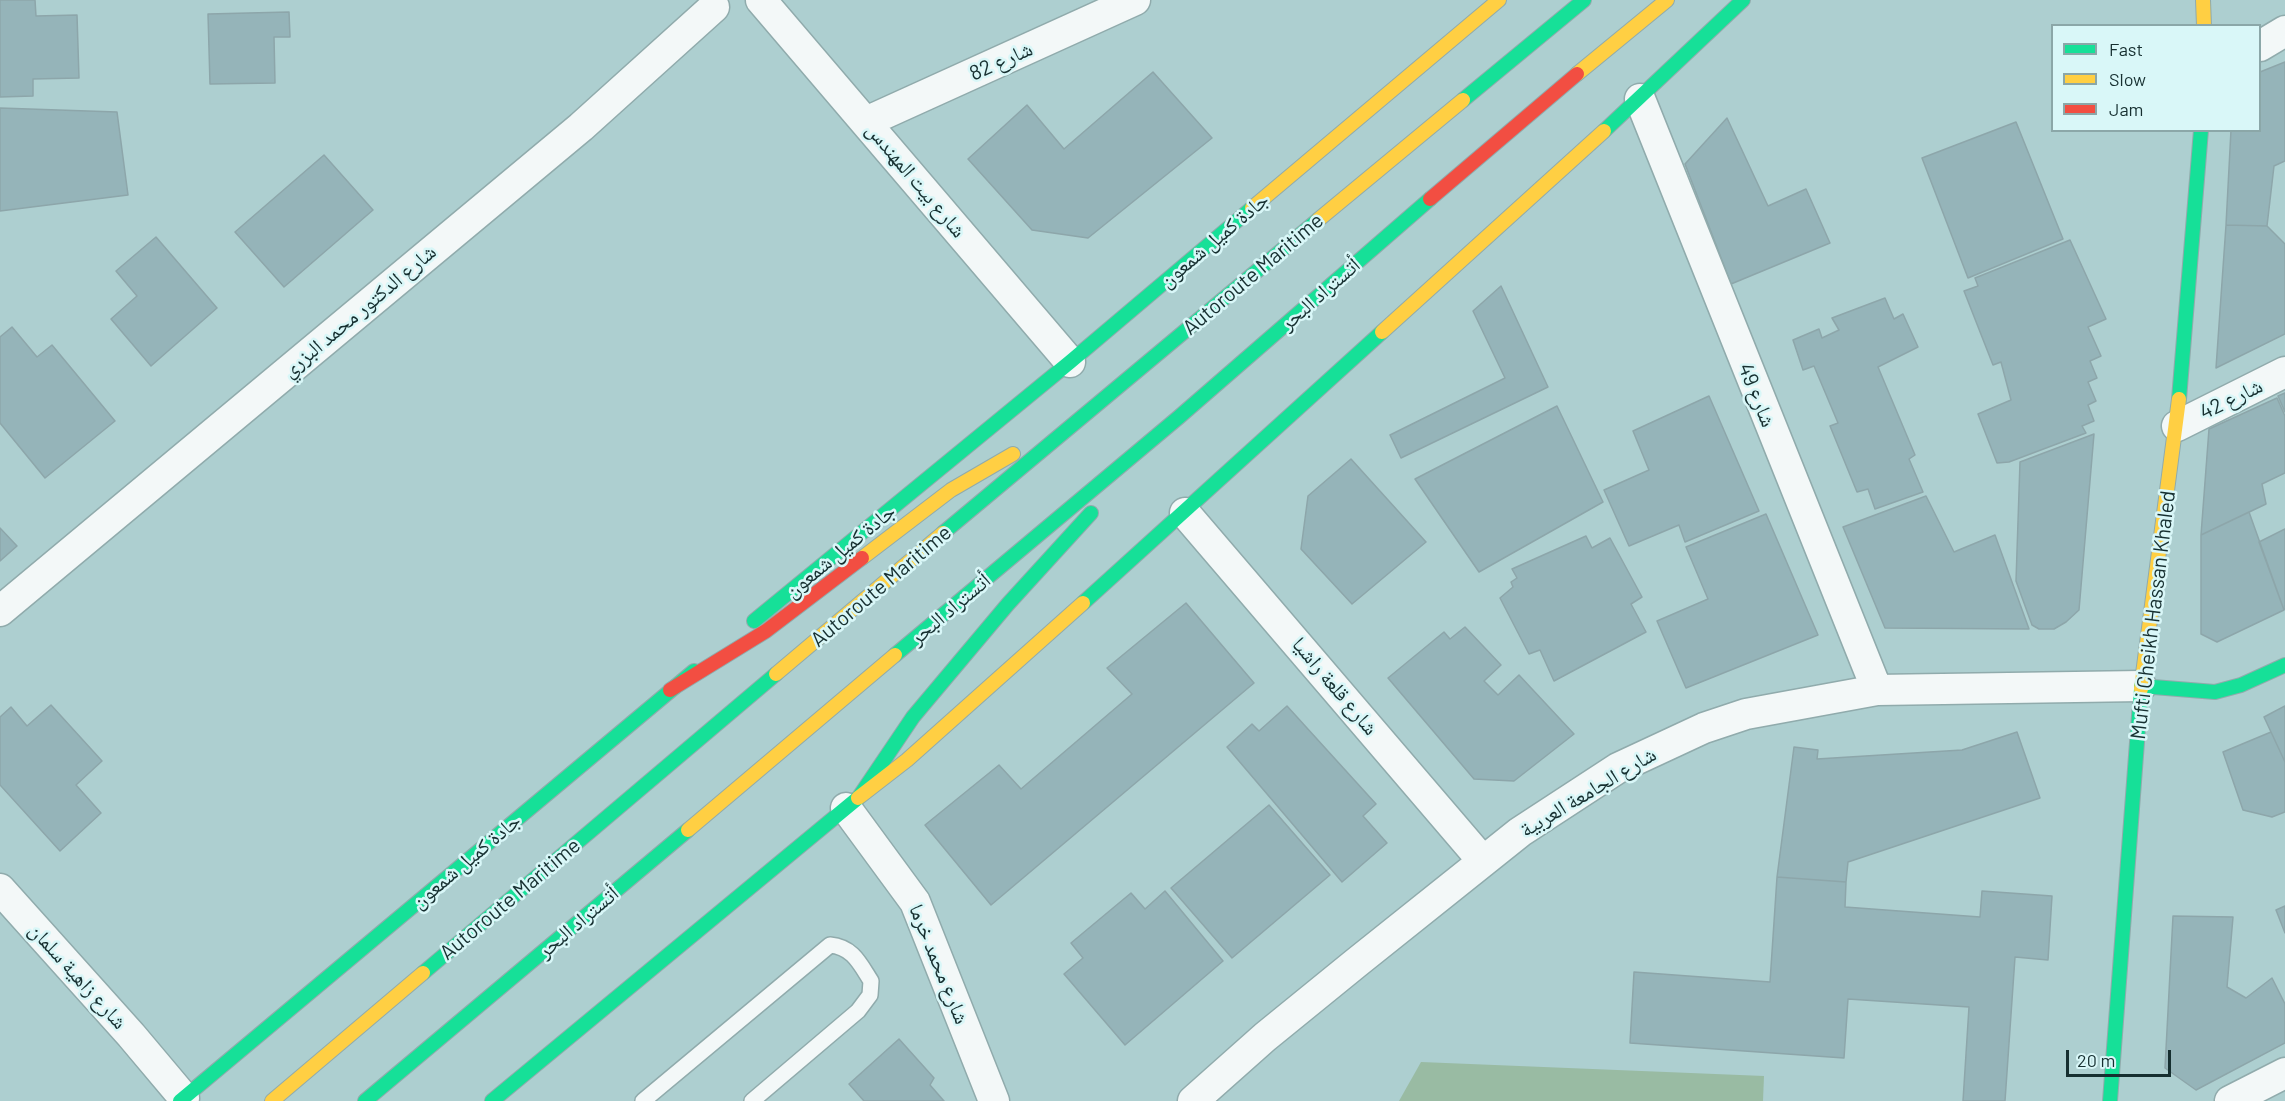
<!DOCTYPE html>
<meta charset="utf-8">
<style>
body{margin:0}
#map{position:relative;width:2285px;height:1101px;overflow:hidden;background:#adcfd0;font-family:Barlow,sans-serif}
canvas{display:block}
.legend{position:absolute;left:2051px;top:24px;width:210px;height:108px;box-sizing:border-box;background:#d9f7f8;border:2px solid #8ba7a8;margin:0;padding:8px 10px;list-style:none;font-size:18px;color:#162f30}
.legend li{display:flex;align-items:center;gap:12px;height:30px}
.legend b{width:30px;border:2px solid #8ba7a8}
.scale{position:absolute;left:2066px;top:1050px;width:105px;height:27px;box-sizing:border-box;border:3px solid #162f30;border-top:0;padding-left:8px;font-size:18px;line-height:21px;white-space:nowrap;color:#162f30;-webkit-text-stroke:4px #d9f7f8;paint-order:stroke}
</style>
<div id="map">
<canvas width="2285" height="1101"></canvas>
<ul class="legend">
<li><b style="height:8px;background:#16e098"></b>Fast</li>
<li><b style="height:8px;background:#ffcf43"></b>Slow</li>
<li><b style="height:8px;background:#f24e42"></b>Jam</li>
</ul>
<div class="scale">20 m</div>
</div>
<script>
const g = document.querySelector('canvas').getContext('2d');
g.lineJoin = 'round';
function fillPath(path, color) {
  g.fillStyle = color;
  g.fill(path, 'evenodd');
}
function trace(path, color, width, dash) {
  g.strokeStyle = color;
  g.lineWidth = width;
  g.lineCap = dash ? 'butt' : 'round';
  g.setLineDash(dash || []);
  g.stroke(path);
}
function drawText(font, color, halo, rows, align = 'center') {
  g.font = font + ' Barlow,"Noto Naskh Arabic",sans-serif';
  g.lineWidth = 5;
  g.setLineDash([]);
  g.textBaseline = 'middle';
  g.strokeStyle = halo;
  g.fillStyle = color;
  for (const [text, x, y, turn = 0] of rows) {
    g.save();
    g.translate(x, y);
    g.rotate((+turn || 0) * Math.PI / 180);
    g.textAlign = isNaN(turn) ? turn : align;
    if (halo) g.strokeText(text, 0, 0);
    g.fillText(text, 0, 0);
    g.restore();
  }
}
const green = new Path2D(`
 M 1421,1062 L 1764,1076 L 1763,1101 L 1399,1101 Z`);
const building = new Path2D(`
 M 0,0 L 35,0 L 36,16 L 77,15 L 79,78 L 33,79 L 33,96 L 0,97 Z
 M 289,12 L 290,37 L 274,37 L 275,83 L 210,84 L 208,14 Z
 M 2285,62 L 2285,161 L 2274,166 L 2267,226 L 2226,225 L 2231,130 L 2260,130 L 2260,72 Z
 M 1153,72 L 1212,138 L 1088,238 L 1032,230 L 968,159 L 1027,105 L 1064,149 Z
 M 0,108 L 117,112 L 128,195 L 0,211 Z
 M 1727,118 L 1768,206 L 1806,189 L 1830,243 L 1731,284 L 1685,164 Z
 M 2016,122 L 2063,239 L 1968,278 L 1922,158 Z
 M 324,155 L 373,210 L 284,287 L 235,232 Z
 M 2226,225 L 2267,226 L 2285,244 L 2285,334 L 2216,368 Z
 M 156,237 L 217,308 L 151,366 L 111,319 L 137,296 L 116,271 Z
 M 2070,240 L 2106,319 L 2088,327 L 2101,356 L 2090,361 L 2097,378 L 2088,382 L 2096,401 L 2088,405 L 2094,421 L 2082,426 L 2086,433 L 2009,462 L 1997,463 L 1978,414 L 2011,400 L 2001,362 L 1993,365 L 1964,291 L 1978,286 L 1975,278 Z
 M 1501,286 L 1548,387 L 1401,458 L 1390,435 L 1505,378 L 1473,311 Z
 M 1885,298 L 1894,319 L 1903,314 L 1918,347 L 1878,367 L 1915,455 L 1909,459 L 1923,492 L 1875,509 L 1868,489 L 1857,492 L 1830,426 L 1838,423 L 1814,366 L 1803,370 L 1793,340 L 1819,329 L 1822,338 L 1839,330 L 1832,318 Z
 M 12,327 L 37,357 L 52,345 L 115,421 L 45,478 L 0,423 L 0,337 Z
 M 2285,393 L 2285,412 L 2278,396 Z
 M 1709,396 L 1759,511 L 1685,542 L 1679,525 L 1629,546 L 1604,490 L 1649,470 L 1633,431 Z
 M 2277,398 L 2285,416 L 2285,473 L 2262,484 L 2266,504 L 2201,535 L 2209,429 Z
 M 1557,406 L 1603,502 L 1479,572 L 1415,479 Z
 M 2094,434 L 2079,610 L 2066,622 L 2054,629 L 2039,629 L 2032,625 L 2016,581 L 2020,462 Z
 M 1351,459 L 1426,542 L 1352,604 L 1301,549 L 1308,496 Z
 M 1926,496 L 1954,552 L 1995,535 L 2029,629 L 1885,628 L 1843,527 Z
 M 2249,512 L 2284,610 L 2217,642 L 2201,634 L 2201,535 Z
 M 1766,514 L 1818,635 L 1686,688 L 1657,621 L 1708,599 L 1686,547 Z
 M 0,528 L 17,546 L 0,561 Z
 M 2285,529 L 2285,609 L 2284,610 L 2259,542 Z
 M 1586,536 L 1592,548 L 1610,538 L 1642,597 L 1631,604 L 1646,632 L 1554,681 L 1540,650 L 1529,654 L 1500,598 L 1513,587 L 1511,582 L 1517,578 L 1512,569 Z
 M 1186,603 L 1254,683 L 991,905 L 925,825 L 999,765 L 1021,789 L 1132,694 L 1107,668 Z
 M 1465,627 L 1501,665 L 1484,681 L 1498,695 L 1519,675 L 1574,734 L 1514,781 L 1474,779 L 1388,678 L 1444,632 L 1450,639 Z
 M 51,705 L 102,761 L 76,785 L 101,813 L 60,851 L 0,785 L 0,717 L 11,707 L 27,726 Z
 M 1287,706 L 1376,804 L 1363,816 L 1387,843 L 1342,882 L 1227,747 L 1252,724 L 1259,731 Z
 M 2285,706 L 2285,762 L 2264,717 Z
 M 2017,732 L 2040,798 L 1848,862 L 1846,882 L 1777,877 L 1794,747 L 1818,750 L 1817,759 L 1962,750 Z
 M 2271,732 L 2285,762 L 2285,812 L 2272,817 L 2243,810 L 2223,752 Z
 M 1269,805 L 1330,875 L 1232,958 L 1171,888 Z
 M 1777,877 L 1846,882 L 1845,907 L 1980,917 L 1982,891 L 2052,896 L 2048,960 L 2015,957 L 2005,1101 L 1963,1101 L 1969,1007 L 1848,999 L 1844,1058 L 1630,1043 L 1634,972 L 1770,982 Z
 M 1165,891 L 1223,961 L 1125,1045 L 1064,974 L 1083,958 L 1071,943 L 1131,893 L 1145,909 Z
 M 2285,906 L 2285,933 L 2276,910 Z
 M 2173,916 L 2233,917 L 2227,987 L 2246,998 L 2272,978 L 2285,1004 L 2285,1043 L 2196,1090 L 2165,1068 Z
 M 899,1039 L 934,1078 L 930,1085 L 944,1101 L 864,1101 L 849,1084 Z`);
const lane = new Path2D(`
 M 643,1101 L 830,945 C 853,947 860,964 871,981 L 870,995 L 858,1011 L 752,1101`);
const street = new Path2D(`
 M 761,0 L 1070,362
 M 2260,46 L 2285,31
 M 1640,99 L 1877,690
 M 866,122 L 1135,0
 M 2177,426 L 2285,372
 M 1185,513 L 1482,860
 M 0,611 L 581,127 L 714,7
 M 846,808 L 915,902 L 994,1101
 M 0,889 L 131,1035 L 184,1098
 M 1193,1101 L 1265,1037 L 1356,963 L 1520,832 L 1618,768 L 1704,728 L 1746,714 L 1877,690 L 2141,686
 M 2230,1101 L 2285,1073`);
const fast = new Path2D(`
 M 1463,100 L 1584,0
 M 1604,131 L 1743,0
 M 2179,399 L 2201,130
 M 943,533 L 1318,220
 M 1083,603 L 1382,332
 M 754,621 L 1070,362 L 1252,208
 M 895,655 L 1179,417 L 1430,199
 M 2141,686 L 2215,692 L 2241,685 L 2285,665
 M 859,797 L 913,717 L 1008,604 L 1091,513
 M 423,973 L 776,674
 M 180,1101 L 694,671
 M 365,1101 L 688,830
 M 492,1101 L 858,798
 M 2110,1101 L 2141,689`);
const slow = new Path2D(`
 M 2203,0 L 2204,26
 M 1577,74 L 1667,0
 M 1252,208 L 1499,0
 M 1318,220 L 1463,100
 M 1382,332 L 1604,131
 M 862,558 L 951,490 L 1013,454
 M 776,674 L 943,533
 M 2141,689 L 2179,399
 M 858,798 L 907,760 L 1083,603
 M 688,830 L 895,655
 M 272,1101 L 423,973`);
const jam = new Path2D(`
 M 1430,199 L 1577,74
 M 670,690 L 766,631 L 862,558`);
const streetNames = [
 ["شارع 82",1001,61,-24],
 ["شارع بيت المهندس",916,180,50],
 ["جادة كميل شمعون",1214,240,-40],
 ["Autoroute Maritime",1253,274,-40],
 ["أتستراد البحر",1320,294,-41],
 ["شارع الدكتور محمد البزري",359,311,-40],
 ["شارع 49",1757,395,68],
 ["شارع 42",2231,399,-26],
 ["جادة كميل شمعون",840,551,-39],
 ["Autoroute Maritime",881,586,-40],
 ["أتستراد البحر",950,609,-40],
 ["Mufti Cheikh Hassan Khaled",2153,615,-83],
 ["شارع قلعة راشيا",1335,686,50],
 ["شارع الجامعة العربية",1588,792,-31],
 ["جادة كميل شمعون",466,861,-40],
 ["Autoroute Maritime",510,899,-40],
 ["أتستراد البحر",578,922,-40],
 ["شارع محمد خرما",939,964,68],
 ["شارع زاهية سلمان",78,976,48]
];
fillPath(green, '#99bba3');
fillPath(building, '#95b4b9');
trace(building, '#8da6aa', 1.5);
trace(lane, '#90abac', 18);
trace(street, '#90abac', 33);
trace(fast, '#90abac', 16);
trace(slow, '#90abac', 16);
trace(jam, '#90abac', 16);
trace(lane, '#f3f8f8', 15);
trace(street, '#f3f8f8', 30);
trace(fast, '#16e098', 14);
trace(slow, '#ffcf43', 14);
trace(jam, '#f24e42', 14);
drawText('21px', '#162f30', '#d9f7f8', streetNames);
</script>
